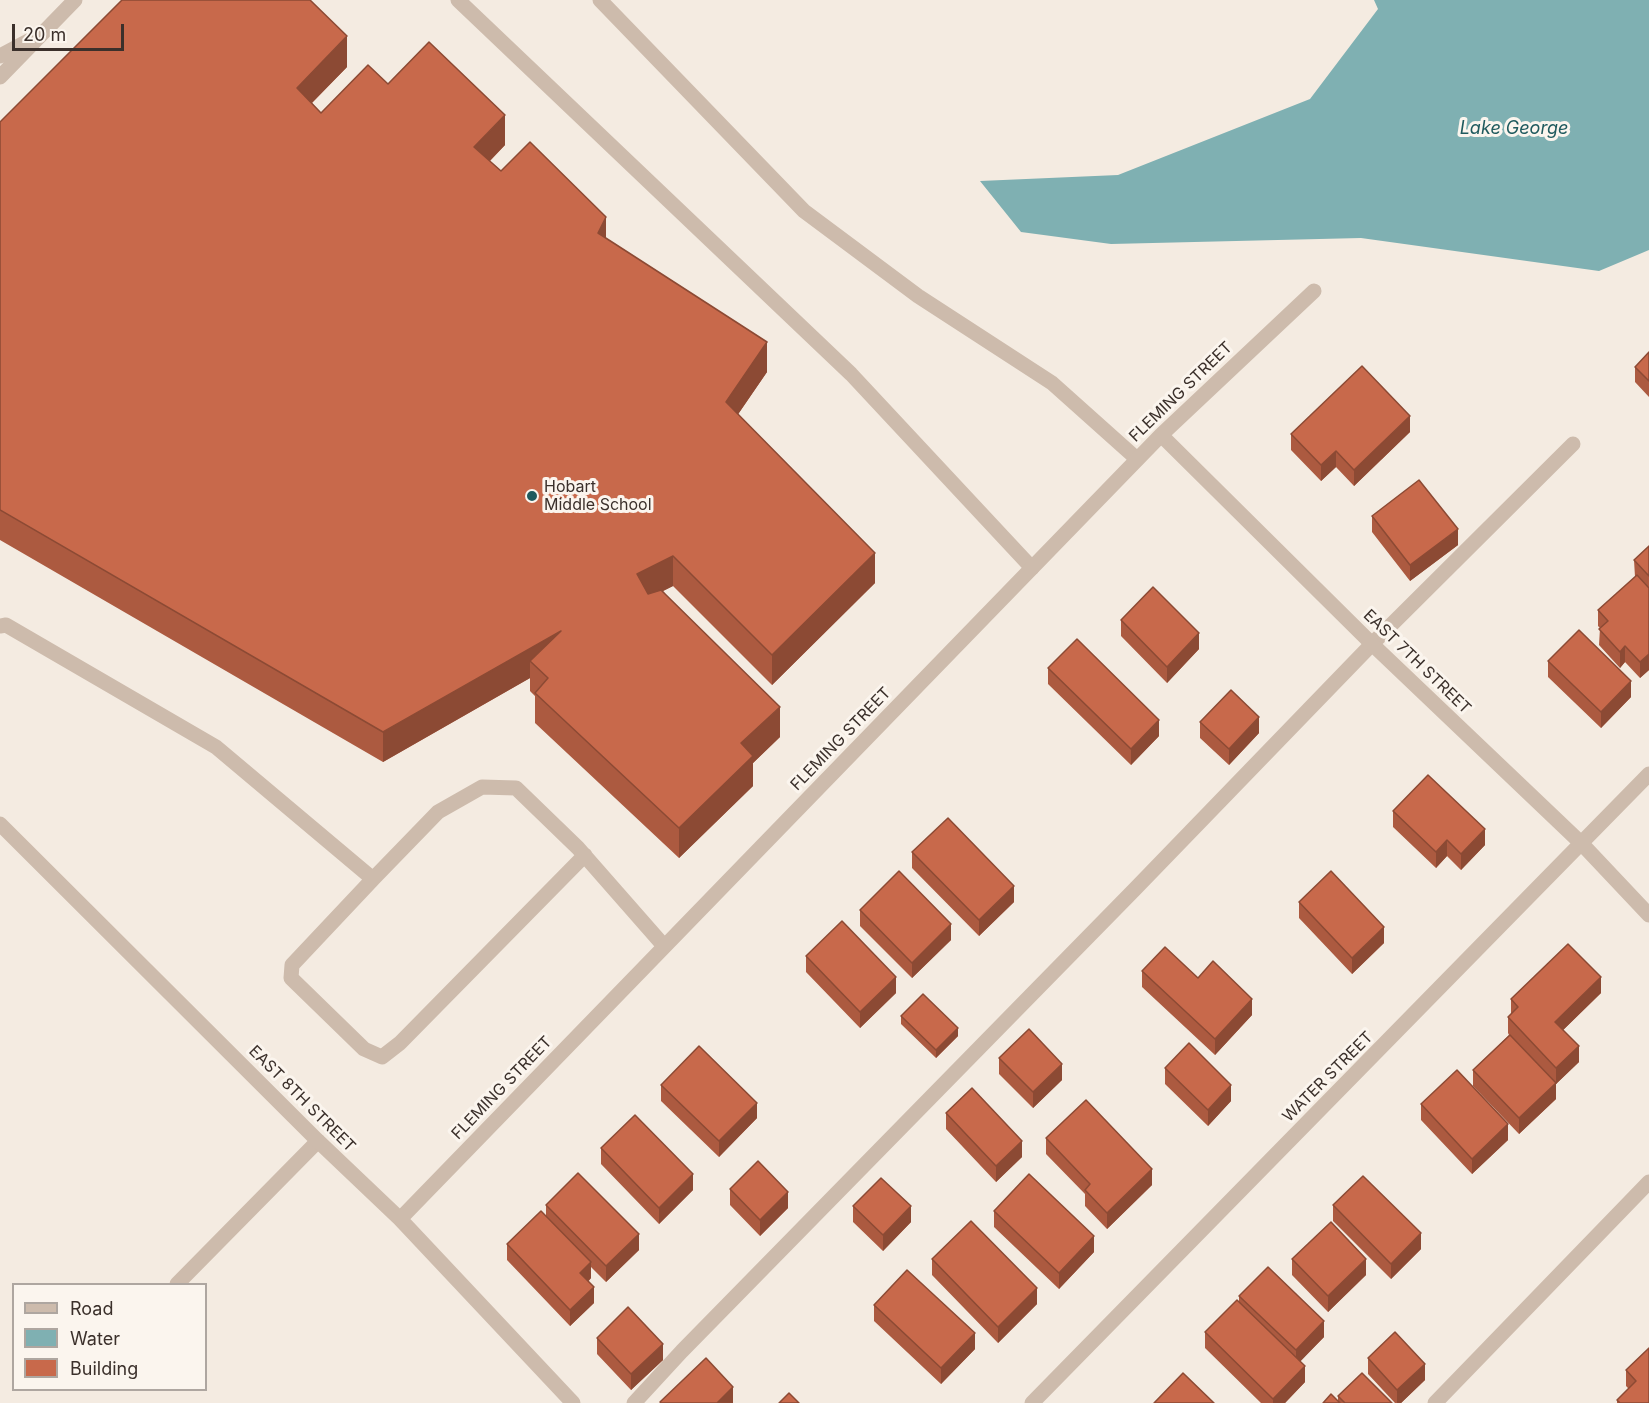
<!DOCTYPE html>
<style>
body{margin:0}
#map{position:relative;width:1649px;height:1403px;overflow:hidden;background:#f4ebe1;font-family:Inter,sans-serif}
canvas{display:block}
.legend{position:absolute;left:12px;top:1283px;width:195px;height:108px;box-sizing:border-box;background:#fbf5ee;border:2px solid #aea6a0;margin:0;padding:8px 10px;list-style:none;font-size:18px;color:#3b302b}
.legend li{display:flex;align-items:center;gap:12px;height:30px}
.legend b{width:30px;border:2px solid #aea6a0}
.scale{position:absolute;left:12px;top:24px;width:112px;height:27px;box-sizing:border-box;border:3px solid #3b302b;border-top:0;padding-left:8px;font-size:18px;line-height:21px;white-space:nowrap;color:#3b302b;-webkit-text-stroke:4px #fbf5ee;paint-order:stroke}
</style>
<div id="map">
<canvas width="1649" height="1403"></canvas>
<ul class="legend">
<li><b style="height:8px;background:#cdbbac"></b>Road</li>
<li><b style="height:16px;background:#7fb0b2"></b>Water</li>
<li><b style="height:16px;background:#c8694b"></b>Building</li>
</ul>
<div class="scale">20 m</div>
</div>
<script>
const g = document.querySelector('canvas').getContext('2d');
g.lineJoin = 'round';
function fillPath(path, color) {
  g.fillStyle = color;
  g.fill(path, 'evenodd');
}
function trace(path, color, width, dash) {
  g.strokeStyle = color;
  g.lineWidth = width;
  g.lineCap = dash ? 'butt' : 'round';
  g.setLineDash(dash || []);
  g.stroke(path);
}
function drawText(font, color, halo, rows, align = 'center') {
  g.font = font + ' Inter,sans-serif';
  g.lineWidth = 6;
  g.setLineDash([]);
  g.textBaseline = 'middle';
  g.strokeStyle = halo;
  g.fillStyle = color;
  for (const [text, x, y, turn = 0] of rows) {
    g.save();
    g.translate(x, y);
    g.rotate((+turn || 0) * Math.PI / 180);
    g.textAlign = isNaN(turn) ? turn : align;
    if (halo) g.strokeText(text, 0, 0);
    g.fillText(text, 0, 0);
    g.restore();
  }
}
const water = new Path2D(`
 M 1374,0 L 1649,0 L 1649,250 L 1599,271 L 1361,238 L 1111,244 L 1021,232 L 980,181 L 1118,175 L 1310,99 L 1378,9 Z`);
const lane = new Path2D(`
 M 458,0 L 851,374 L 1032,568
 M 600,0 L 804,211 L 918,296 L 1052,383 L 1137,459
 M 0,56 L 28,41
 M 0,77 L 75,0
 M 0,626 L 6,625 L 216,747 L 373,879 L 438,812 L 482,787 L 516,788 L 578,848 L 664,946
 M 373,879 L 292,965 L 291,978 L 364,1049 L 382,1057 L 400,1043 L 585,855
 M 177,1284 L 318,1141
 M 634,1403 L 682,1351 L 1135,889 L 1372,644 L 1573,444
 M 1435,1403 L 1649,1182`);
const street = new Path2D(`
 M 1161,435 L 1372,644 L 1582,844 L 1649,915
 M 0,824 L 318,1141 L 400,1219 L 573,1403
 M 400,1219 L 1161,435 L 1314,291
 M 1032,1403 L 1649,774`);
const wall = new Path2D(`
 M 347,67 L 312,103 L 321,113 L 388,84 L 505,145 L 490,161 L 501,171 L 606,239 L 767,372 L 738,414 L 875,583 L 772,685 L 673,586 L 663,591 L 780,737 L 753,763 L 753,786 L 679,858 L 535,723 L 535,696 L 530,691 L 530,678 L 383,762 L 0,540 L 0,122 Z
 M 1649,352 L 1649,397 L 1635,382 L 1635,367 Z
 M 1410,432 L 1354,486 L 1336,467 L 1321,481 L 1291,450 L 1291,434 Z
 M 1372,516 L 1458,545 L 1410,581 L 1372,532 Z
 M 1649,546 L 1649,670 L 1640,678 L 1625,662 L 1620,668 L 1599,645 L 1600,628 L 1598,626 L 1598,610 L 1635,577 L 1634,560 Z
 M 1121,620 L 1199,649 L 1167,683 L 1121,636 Z
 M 1548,661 L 1631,697 L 1601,728 L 1548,677 Z
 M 1048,668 L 1159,736 L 1131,765 L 1048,684 Z
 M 1200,722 L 1259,733 L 1229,765 L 1200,738 Z
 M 1393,811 L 1485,845 L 1461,870 L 1447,856 L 1436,868 L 1393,827 Z
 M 912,852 L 1014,902 L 979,936 L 912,868 Z
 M 1299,902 L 1384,943 L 1352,974 L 1299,918 Z
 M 860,910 L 951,940 L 912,978 L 860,926 Z
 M 806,956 L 896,993 L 860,1028 L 806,972 Z
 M 1142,971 L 1198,978 L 1252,1015 L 1215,1055 L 1142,987 Z
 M 1601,993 L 1563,1030 L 1579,1062 L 1556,1084 L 1556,1083 L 1556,1099 L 1519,1134 L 1473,1086 L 1473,1070 L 1509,1035 L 1508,1033 L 1508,1017 L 1511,1014 L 1511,999 Z
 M 901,1016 L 958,1036 L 936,1058 L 901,1024 Z
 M 999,1058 L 1062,1080 L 1033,1108 L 999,1074 Z
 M 1165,1068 L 1231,1101 L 1208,1126 L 1165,1084 Z
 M 661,1085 L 757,1118 L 719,1157 L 661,1101 Z
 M 1421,1104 L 1508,1140 L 1472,1174 L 1421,1120 Z
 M 946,1113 L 1022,1157 L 996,1182 L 946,1129 Z
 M 1046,1138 L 1152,1185 L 1107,1229 L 1085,1206 L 1085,1194 L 1046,1154 Z
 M 601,1148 L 693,1190 L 659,1224 L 601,1164 Z
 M 730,1189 L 788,1208 L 760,1236 L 730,1205 Z
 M 546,1205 L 639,1250 L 606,1282 L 591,1267 L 591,1278 L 588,1282 L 594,1303 L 570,1326 L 507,1260 L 507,1244 L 546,1217 Z
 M 1333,1205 L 1421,1249 L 1391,1279 L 1333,1221 Z
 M 853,1206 L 911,1222 L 883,1251 L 853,1222 Z
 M 994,1211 L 1094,1252 L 1059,1289 L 994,1227 Z
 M 932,1259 L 1037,1304 L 998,1343 L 932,1275 Z
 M 1292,1259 L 1366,1275 L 1328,1312 L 1292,1275 Z
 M 1239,1296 L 1324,1337 L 1300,1361 L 1305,1382 L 1285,1403 L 1261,1403 L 1205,1348 L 1205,1332 L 1239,1302 Z
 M 874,1305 L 975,1349 L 941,1384 L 874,1321 Z
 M 597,1338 L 663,1360 L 631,1390 L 597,1354 Z
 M 1649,1348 L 1649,1403 L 1617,1403 L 1617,1400 L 1629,1389 L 1626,1386 L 1626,1370 Z
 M 1368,1358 L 1425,1380 L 1401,1403 L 1395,1403 L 1368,1374 Z
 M 1338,1396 L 1392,1403 L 1323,1403 L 1338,1401 Z`);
const shadedWall = new Path2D(`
 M 347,36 L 347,67 L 297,118 L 297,88 Z
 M 505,115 L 505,145 L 474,177 L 474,147 Z
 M 606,217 L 606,247 L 598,233 Z
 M 767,342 L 767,372 L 726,432 L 726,402 Z
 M 1410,416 L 1410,432 L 1354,486 L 1354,470 Z
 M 1336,451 L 1336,467 L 1321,481 L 1321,465 Z
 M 1458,529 L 1458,545 L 1410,581 L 1410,565 Z
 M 875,553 L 875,583 L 772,685 L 772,655 Z
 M 673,556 L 673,586 L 637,604 L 637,574 Z
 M 561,631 L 530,661 L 530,678 L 383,762 L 383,732 Z
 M 1199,633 L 1199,649 L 1167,683 L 1167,667 Z
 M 1625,646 L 1625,662 L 1620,668 L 1620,652 Z
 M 1649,654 L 1649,670 L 1640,678 L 1640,662 Z
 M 1631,681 L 1631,697 L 1601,728 L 1601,712 Z
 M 780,707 L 780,737 L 753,763 L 753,786 L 679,858 L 679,828 L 741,743 Z
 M 1259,717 L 1259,733 L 1229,765 L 1229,749 Z
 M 1159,720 L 1159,736 L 1131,765 L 1131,749 Z
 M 1485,829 L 1485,845 L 1461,870 L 1461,854 Z
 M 1447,840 L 1447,856 L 1436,868 L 1436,852 Z
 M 1014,886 L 1014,902 L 979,936 L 979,920 Z
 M 951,924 L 951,940 L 912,978 L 912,963 Z
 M 1384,927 L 1384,943 L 1352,974 L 1352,958 Z
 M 896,977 L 896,993 L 860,1028 L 860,1012 Z
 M 1601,977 L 1601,993 L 1555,1038 L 1555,1022 Z
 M 1252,999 L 1252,1015 L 1215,1055 L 1215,1039 Z
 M 958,1028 L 958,1036 L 936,1058 L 936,1050 Z
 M 1579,1046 L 1579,1062 L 1556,1084 L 1556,1068 Z
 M 1062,1064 L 1062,1080 L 1033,1108 L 1033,1092 Z
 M 1556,1083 L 1556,1099 L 1519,1134 L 1519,1118 Z
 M 1231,1085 L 1231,1101 L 1208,1126 L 1208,1110 Z
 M 757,1103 L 757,1118 L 719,1157 L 719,1141 Z
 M 1508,1124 L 1508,1140 L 1472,1174 L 1472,1159 Z
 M 1022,1141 L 1022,1157 L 996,1182 L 996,1166 Z
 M 1152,1169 L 1152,1185 L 1107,1229 L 1107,1213 Z
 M 693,1174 L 693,1190 L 659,1224 L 659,1208 Z
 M 788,1192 L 788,1208 L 760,1236 L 760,1220 Z
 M 911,1206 L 911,1222 L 883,1251 L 883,1235 Z
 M 1421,1233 L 1421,1249 L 1391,1279 L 1391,1264 Z
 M 639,1234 L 639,1250 L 606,1282 L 606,1266 Z
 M 1094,1236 L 1094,1252 L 1059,1289 L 1059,1273 Z
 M 1366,1259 L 1366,1275 L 1328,1312 L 1328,1296 Z
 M 591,1262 L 591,1278 L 580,1289 L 580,1273 Z
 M 594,1287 L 594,1303 L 570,1326 L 570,1310 Z
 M 1037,1288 L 1037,1304 L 998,1343 L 998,1327 Z
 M 1324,1321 L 1324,1337 L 1296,1366 L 1296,1350 Z
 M 975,1333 L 975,1349 L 941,1384 L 941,1368 Z
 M 663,1344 L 663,1360 L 631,1390 L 631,1374 Z
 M 1425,1364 L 1425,1380 L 1401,1403 L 1397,1403 L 1397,1390 Z
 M 1305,1366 L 1305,1382 L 1285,1403 L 1273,1403 L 1273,1399 Z
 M 733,1387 L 733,1403 L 717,1403 Z`);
const building = new Path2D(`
 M 122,0 L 310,0 L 347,36 L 297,88 L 321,113 L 368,65 L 388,84 L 429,42 L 505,115 L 474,147 L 501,171 L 530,142 L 606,217 L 598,233 L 767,342 L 726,402 L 875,553 L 772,655 L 673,556 L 637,574 L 648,594 L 661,590 L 780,707 L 741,743 L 753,756 L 679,828 L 535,693 L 548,678 L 530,661 L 561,631 L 383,732 L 0,510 L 0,122 Z
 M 1649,352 L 1649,381 L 1635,367 Z
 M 1362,366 L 1410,416 L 1354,470 L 1336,451 L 1321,465 L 1291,434 Z
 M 1419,480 L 1458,529 L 1410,565 L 1372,516 Z
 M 1649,546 L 1649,576 L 1634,560 Z
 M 1637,575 L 1649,588 L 1649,654 L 1640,662 L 1625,646 L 1620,652 L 1599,629 L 1608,621 L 1598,610 Z
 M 1153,587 L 1199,633 L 1167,667 L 1121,620 Z
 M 1579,630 L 1631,681 L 1601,712 L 1548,661 Z
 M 1077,639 L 1159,720 L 1131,749 L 1048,668 Z
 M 1231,690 L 1259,717 L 1229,749 L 1200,722 Z
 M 1428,775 L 1485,829 L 1461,854 L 1447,840 L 1436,852 L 1393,811 Z
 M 948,818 L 1014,886 L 979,920 L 912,852 Z
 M 899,871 L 951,924 L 912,963 L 860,910 Z
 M 1331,871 L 1384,927 L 1352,958 L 1299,902 Z
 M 842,921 L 896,977 L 860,1012 L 806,956 Z
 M 1568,944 L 1601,977 L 1555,1022 L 1579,1046 L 1556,1068 L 1508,1017 L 1518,1007 L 1511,999 Z
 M 1165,947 L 1198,978 L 1213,961 L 1252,999 L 1215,1039 L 1142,971 Z
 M 923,994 L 958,1028 L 936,1050 L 901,1016 Z
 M 1029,1029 L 1062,1064 L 1033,1092 L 999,1058 Z
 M 1510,1035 L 1556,1083 L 1519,1118 L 1473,1070 Z
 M 1189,1043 L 1231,1085 L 1208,1110 L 1165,1068 Z
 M 699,1046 L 757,1103 L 719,1141 L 661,1085 Z
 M 1457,1070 L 1508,1124 L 1472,1159 L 1421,1104 Z
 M 972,1088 L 1022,1141 L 996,1166 L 946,1113 Z
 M 1086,1100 L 1152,1169 L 1107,1213 L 1085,1190 L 1090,1184 L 1046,1138 Z
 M 635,1115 L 693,1174 L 659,1208 L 601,1148 Z
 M 758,1161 L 788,1192 L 760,1220 L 730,1189 Z
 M 578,1173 L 639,1234 L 606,1266 L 546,1205 Z
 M 1029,1174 L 1094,1236 L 1059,1273 L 994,1211 Z
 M 1363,1176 L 1421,1233 L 1391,1264 L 1333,1205 Z
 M 881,1178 L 911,1206 L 883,1235 L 853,1206 Z
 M 541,1211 L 591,1262 L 580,1273 L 594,1287 L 570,1310 L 507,1244 Z
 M 971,1221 L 1037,1288 L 998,1327 L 932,1259 Z
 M 1331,1222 L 1366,1259 L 1328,1296 L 1292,1259 Z
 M 1268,1267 L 1324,1321 L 1296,1350 L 1239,1296 Z
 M 907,1270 L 975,1333 L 941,1368 L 874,1305 Z
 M 1237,1300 L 1305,1366 L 1273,1399 L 1205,1332 Z
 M 628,1307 L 663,1344 L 631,1374 L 597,1338 Z
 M 1395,1332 L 1425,1364 L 1397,1390 L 1368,1358 Z
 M 1649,1348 L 1649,1403 L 1620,1403 L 1617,1400 L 1636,1381 L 1626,1370 Z
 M 706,1358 L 733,1387 L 717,1403 L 661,1403 L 660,1402 Z
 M 1183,1373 L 1214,1403 L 1154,1403 Z
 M 1362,1373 L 1392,1403 L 1345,1403 L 1338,1396 Z
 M 789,1393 L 799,1403 L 779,1403 Z
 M 1331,1394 L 1340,1403 L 1323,1403 Z`);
const markers = [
 [532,496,6,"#1f5a5e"]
];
const streetNames = [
 ["FLEMING STREET",1181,392,-44],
 ["EAST 7TH STREET",1417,662,44],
 ["FLEMING STREET",841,739,-46],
 ["WATER STREET",1328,1077,-45],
 ["FLEMING STREET",502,1088,-46],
 ["EAST 8TH STREET",302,1099,45]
];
const poiNames = [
 ["Hobart",544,487],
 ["Middle School",544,505]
];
const waterNames = [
 ["Lake George",1514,129]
];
fillPath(water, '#7fb0b2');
trace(lane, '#cdbbac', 15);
trace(street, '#cdbbac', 15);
fillPath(wall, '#ac5a40');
fillPath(shadedWall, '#8c4a34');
fillPath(building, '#c8694b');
trace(building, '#8c4a34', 1.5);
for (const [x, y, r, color] of markers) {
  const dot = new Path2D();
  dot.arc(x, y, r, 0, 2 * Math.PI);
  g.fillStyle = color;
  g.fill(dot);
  trace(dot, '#fbf5ee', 2);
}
drawText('16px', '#3b302b', '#fbf5ee', streetNames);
drawText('16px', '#3b302b', '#fbf5ee', poiNames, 'left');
drawText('italic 18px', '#1f5a5e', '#fbf5ee', waterNames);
</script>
